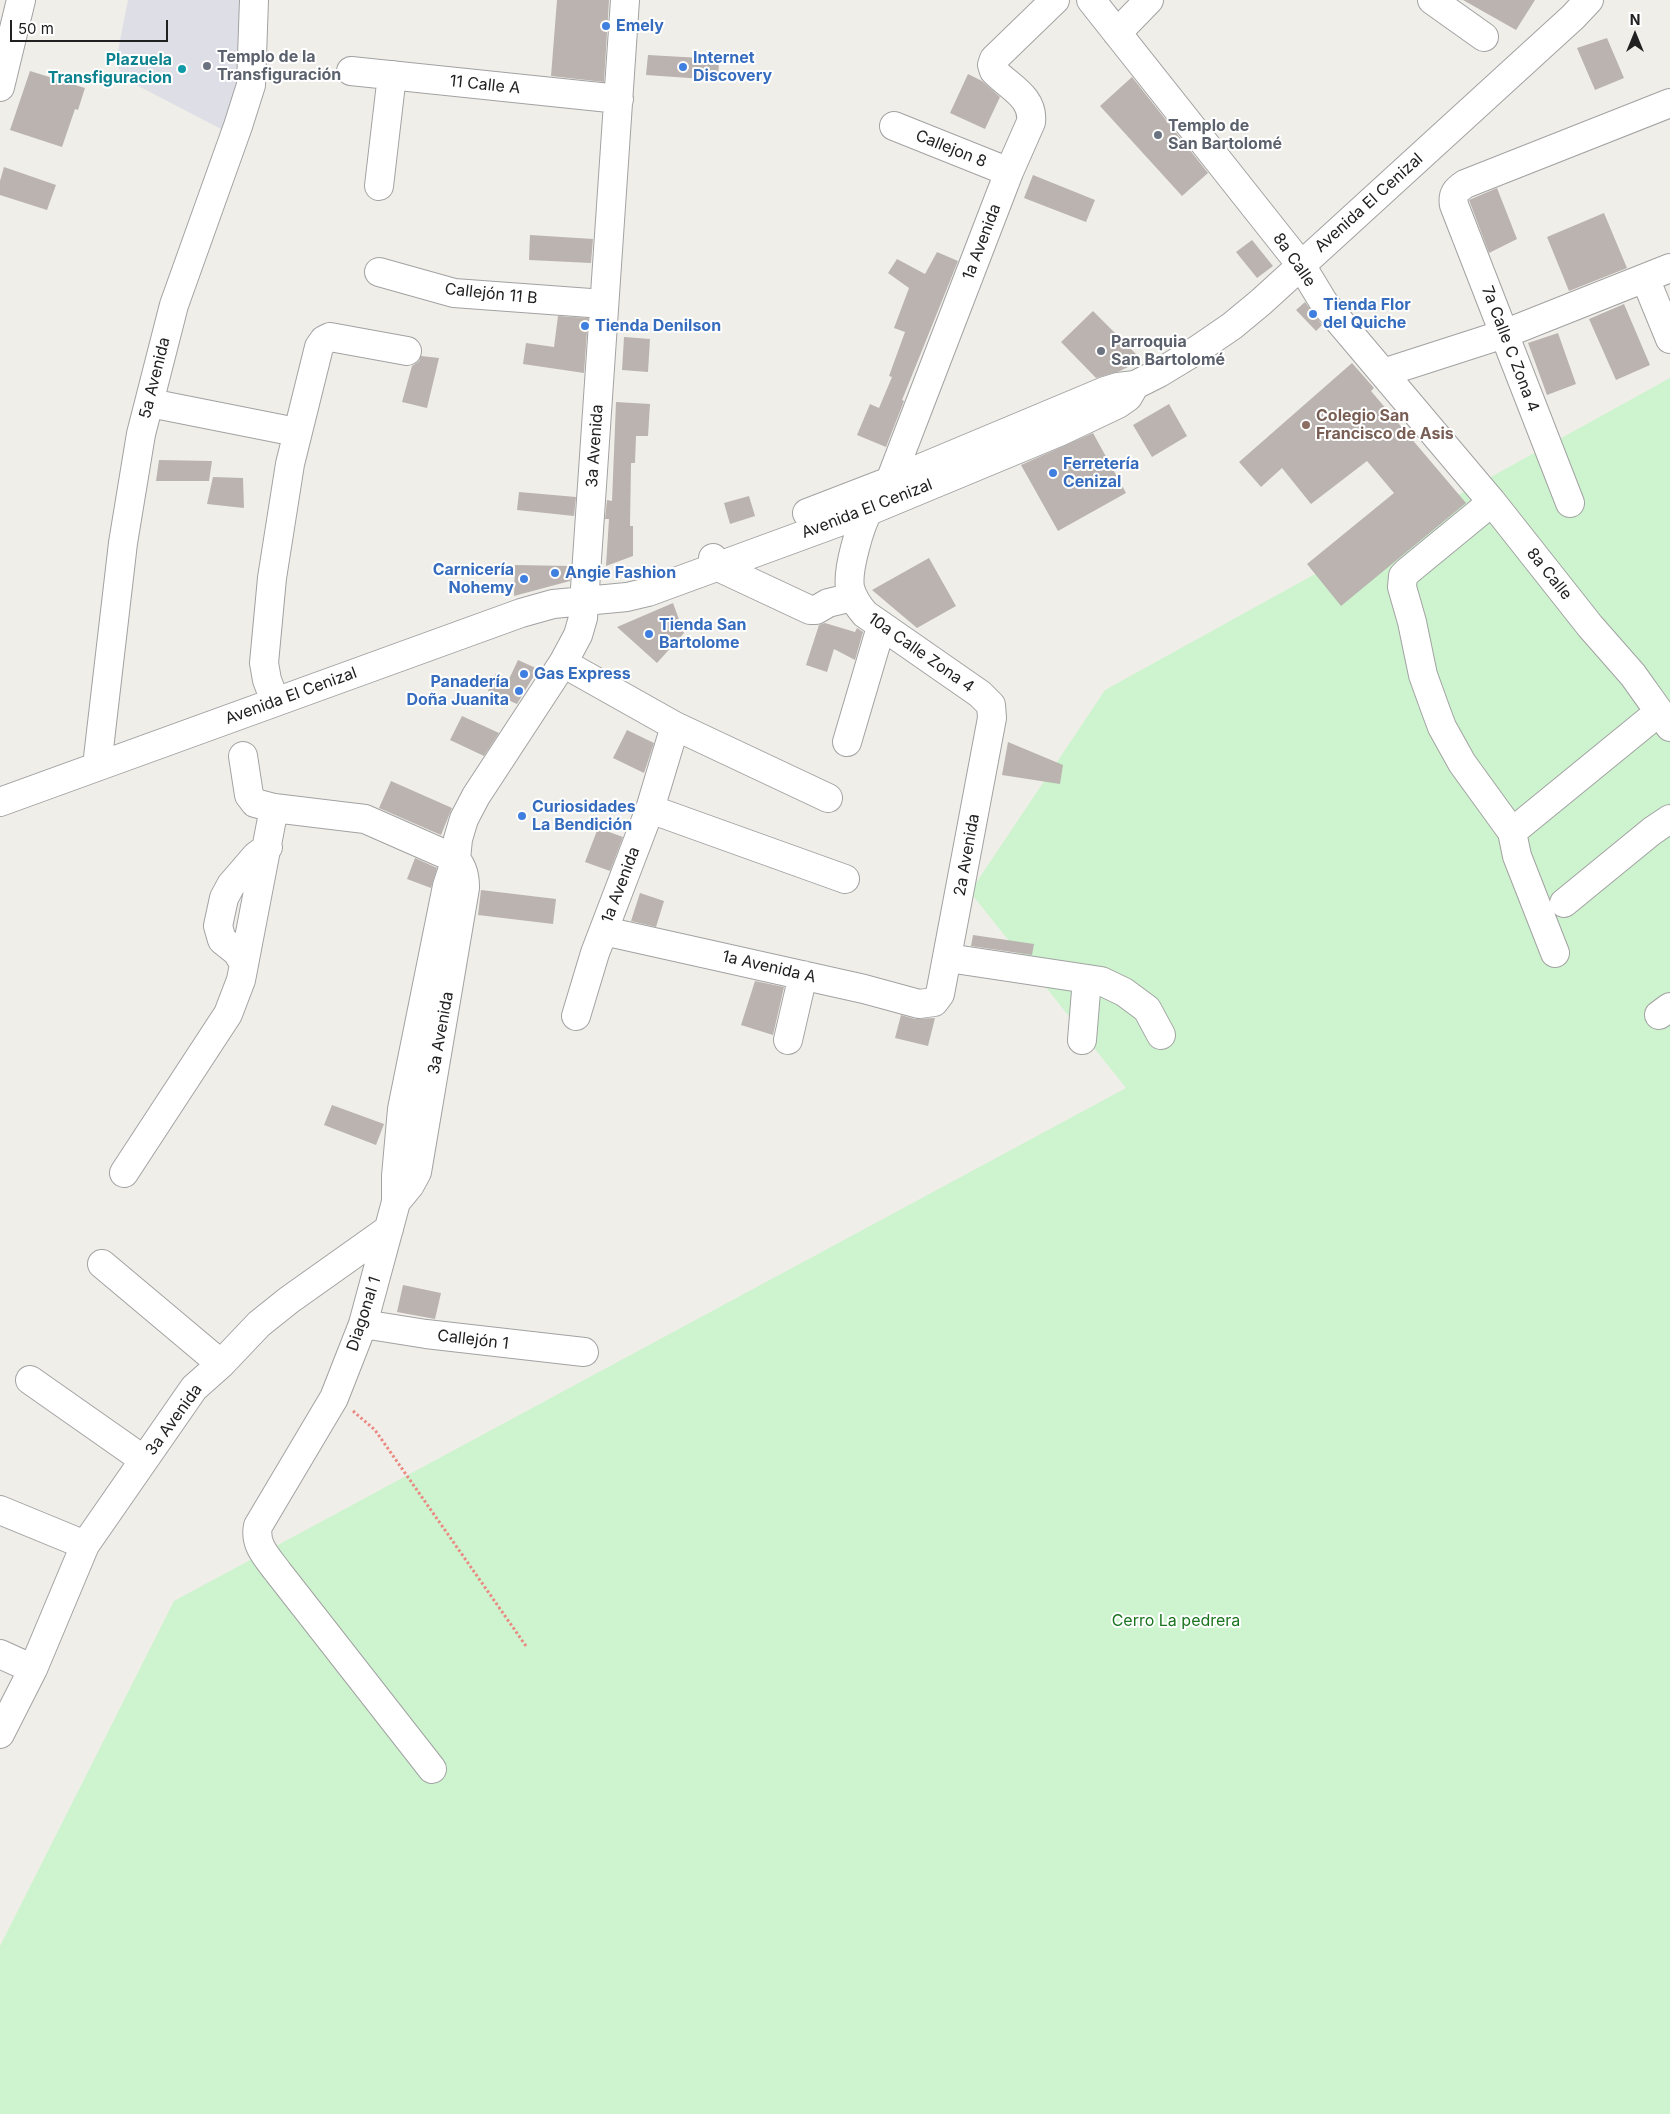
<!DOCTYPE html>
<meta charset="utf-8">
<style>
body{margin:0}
#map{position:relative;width:1670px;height:2114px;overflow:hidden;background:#f0eee9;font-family:Inter,sans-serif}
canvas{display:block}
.north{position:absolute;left:1610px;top:10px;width:50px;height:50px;-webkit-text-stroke:4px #fff;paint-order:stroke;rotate:0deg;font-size:14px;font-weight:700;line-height:20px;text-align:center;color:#212121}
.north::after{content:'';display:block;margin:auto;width:18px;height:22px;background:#212121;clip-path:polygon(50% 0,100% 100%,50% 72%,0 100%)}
.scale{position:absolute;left:10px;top:20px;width:158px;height:22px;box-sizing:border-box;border:2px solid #212121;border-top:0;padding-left:6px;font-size:15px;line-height:18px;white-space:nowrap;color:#212121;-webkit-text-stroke:4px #fff;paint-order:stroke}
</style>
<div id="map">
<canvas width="1670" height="2114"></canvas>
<div class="north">N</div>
<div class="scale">50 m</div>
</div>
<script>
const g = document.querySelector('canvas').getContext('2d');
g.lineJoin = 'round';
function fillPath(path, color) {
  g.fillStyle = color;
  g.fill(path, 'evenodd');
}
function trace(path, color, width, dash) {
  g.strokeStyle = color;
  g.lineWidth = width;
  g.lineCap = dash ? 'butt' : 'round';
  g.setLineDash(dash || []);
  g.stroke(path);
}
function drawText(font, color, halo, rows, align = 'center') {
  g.font = font + ' Inter,sans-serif';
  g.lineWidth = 4;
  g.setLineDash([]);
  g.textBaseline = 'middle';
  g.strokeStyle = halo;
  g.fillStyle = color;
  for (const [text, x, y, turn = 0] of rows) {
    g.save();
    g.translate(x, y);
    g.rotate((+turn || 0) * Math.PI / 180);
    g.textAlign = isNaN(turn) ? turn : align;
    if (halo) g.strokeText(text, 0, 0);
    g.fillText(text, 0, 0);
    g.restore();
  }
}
const park = new Path2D(`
 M 1670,378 L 1670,2114 L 0,2114 L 0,1946 L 174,1601 L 1126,1088 L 970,892 L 1105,690 Z`);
const plaza = new Path2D(`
 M 128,0 L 247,0 L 244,82 L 223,130 L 123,78 L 116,61 Z`);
const building = new Path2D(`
 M 557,0 L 609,0 L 604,82 L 551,76 Z
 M 1463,0 L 1535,0 L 1516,30 Z
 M 1607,38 L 1624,78 L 1595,90 L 1577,48 Z
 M 648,55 L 719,59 L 718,80 L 646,75 Z
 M 30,71 L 85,88 L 78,110 L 75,109 L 62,147 L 10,130 Z
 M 968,74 L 982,81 L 1000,97 L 985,129 L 950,113 Z
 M 1132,77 L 1208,173 L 1182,196 L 1100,106 Z
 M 4,167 L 56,185 L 47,210 L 0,195 L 0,181 Z
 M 1033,175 L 1095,200 L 1086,222 L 1024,198 Z
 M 1497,188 L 1517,239 L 1489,253 L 1469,200 Z
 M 1604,213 L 1627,268 L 1569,291 L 1547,237 Z
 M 530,235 L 593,239 L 591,263 L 529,260 Z
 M 1252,240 L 1273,266 L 1257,278 L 1236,252 Z
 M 937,252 L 958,261 L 902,400 L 904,401 L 886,447 L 857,435 L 870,404 L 879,408 L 892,377 L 889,376 L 905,332 L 894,328 L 909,288 L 888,273 L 897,259 L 925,274 Z
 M 1305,302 L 1322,325 L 1316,331 L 1296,310 Z
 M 1624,304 L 1650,365 L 1616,380 L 1589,319 Z
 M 1093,311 L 1142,360 L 1120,371 L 1096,378 L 1061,342 Z
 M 558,316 L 588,318 L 584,373 L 523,364 L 526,343 L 554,347 Z
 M 1558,333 L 1576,384 L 1547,395 L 1528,343 Z
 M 624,337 L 650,339 L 648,372 L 622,370 Z
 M 421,356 L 439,358 L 427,408 L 402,402 L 412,366 L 419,361 Z
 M 1352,363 L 1374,388 L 1371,391 L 1466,503 L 1341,606 L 1307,564 L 1394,493 L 1367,461 L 1311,504 L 1282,468 L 1261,487 L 1239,462 Z
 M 616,402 L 650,404 L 648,436 L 636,436 L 635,463 L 631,463 L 630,526 L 633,526 L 633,556 L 606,566 L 609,519 L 605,519 L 607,500 L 612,501 Z
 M 1169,404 L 1187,436 L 1152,457 L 1133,425 Z
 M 1093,433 L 1126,493 L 1058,531 L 1021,465 Z
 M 159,460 L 212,461 L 209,481 L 156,481 Z
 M 213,477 L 243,478 L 244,508 L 207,504 Z
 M 519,492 L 576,497 L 574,516 L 517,510 Z
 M 749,496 L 755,516 L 730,524 L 724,503 Z
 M 929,558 L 956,606 L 917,628 L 872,590 Z
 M 515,565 L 571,566 L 570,581 L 514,596 Z
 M 673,603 L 684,633 L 657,663 L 617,627 Z
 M 825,623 L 855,632 L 857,628 L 863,632 L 855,660 L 834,649 L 827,672 L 806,665 L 819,625 Z
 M 518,660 L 538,669 L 517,704 L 488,691 L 496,673 L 509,679 Z
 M 462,716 L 499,733 L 484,756 L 450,740 Z
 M 627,730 L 654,743 L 644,773 L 613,758 Z
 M 1008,742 L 1063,765 L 1060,784 L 1002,775 Z
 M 391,781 L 452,808 L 441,835 L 379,808 Z
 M 598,828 L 623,837 L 610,871 L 585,862 Z
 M 415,858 L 437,868 L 431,888 L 407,879 Z
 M 481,890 L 556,899 L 553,924 L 478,915 Z
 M 640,893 L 664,901 L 656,927 L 631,921 Z
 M 973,935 L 1034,944 L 1032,955 L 971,946 Z
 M 755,981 L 784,987 L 773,1035 L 741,1025 Z
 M 901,1015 L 915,1019 L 935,1018 L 928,1046 L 895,1038 Z
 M 332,1105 L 384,1124 L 376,1145 L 324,1125 Z
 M 403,1285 L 441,1293 L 435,1319 L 397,1312 Z`);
const path = new Path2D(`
 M 353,1411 L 375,1430 L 526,1646`);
const minor = new Path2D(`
 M 1091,0 L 1301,265 L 1324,303 L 1492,502 L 1590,626 L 1633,675 L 1670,727
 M 1432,0 L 1484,37
 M 1117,33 L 1149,0
 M 351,71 L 619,99
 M 0,87 L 21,0
 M 894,126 L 1009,172
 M 379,186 L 392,75
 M 379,272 L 454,293 L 604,304
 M 1645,278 L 1670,339
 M 1383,373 L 1504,334 L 1670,268
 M 150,403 L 296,432
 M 1492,502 L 1408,571 L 1403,576 L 1402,587 L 1412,622 L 1423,675 L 1436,711 L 1442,727 L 1462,763 L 1512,832 L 1517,856 L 1555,953
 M 1570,503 L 1454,205 C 1452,194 1456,190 1465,184 L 1670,103
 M 807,513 L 890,481 L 1105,391 L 1118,387 L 1135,385 L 1159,373 L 1197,350 L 1232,326 L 1261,302 L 1573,17 L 1589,0
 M 713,558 L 716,566 L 810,610 L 816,610 L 828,603 L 853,597
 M 563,663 L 675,726 L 828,798
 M 275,701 L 267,680 L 264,663 L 272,578 L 290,464 L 319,347 L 324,340 L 330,337 L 407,351
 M 847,742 L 881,627
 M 243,756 L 249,795 L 255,803 L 274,808 L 365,819 L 456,859 C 463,868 465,876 465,888 L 417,1172 L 410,1185 L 396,1202
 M 97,766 L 123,543 L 141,434 L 174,305 L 238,126 L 251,85 L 254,0
 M 0,802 L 521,613 L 553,604 L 627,597 L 648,592 L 869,511 L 1059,432 L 1118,404 L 1128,397 L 1135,385
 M 650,809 L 845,879
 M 1512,832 L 1659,712
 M 1564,903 L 1652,831 L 1670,819
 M 604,931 L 864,989 L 919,1004 L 934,1002 L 940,994 L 992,718 L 991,705 L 980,694 L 865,614 C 858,606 853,599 850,588 C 847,570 860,525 869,510 C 875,500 883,491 890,481 L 1009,172 L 1031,122 C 1034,97 1009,87 994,71 L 992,65 L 994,59 L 1055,0
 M 948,958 L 1101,981 L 1124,992 L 1147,1009 L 1161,1035
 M 244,964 L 237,952 L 222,940 L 218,926 L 224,898 L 231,885 L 256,856 L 268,847
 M 1659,1015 L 1670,1007
 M 576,1016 L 595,953 L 650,809 L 675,726
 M 788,1040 L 803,975
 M 1082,1040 L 1087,979
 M 124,1173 L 228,1014 L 241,980 L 274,808
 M 102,1264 L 221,1364
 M 363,1324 L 426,1334 L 584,1352
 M 30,1380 L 144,1460
 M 0,1510 L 85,1545
 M 0,1654 L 33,1669
 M 0,1734 L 33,1669 L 85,1545 L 194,1388 L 221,1364 L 259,1324 L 289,1300 L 389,1229
 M 432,1769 L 278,1572 C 267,1557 254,1545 258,1526 L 334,1398 L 363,1324 L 396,1202 L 396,1176 L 402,1109 L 447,886 L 456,859 L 458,839 L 464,819 L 476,796 L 563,663 L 578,635 L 583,618 L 625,0`);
const markers = [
 [606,26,5,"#3f7fe0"],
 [207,66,5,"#6b7280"],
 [683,67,5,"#3f7fe0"],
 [182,69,5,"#0f9aa8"],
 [1158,135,5,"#6b7280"],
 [1313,314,5,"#3f7fe0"],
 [585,326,5,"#3f7fe0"],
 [1101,351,5,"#6b7280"],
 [1306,425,5,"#8d6e63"],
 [1053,473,5,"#3f7fe0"],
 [555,573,5,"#3f7fe0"],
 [524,579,5,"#3f7fe0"],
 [649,634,5,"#3f7fe0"],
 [524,674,5,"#3f7fe0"],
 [519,691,5,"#3f7fe0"],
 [522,816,5,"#3f7fe0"]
];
const shopNames = [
 ["Emely",616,26],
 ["Internet",693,58],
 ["Discovery",693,76],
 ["Tienda Flor",1323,305],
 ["del Quiche",1323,323],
 ["Tienda Denilson",595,326],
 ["Ferretería",1063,464],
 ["Cenizal",1063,482],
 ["Carnicería",514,570,"right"],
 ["Nohemy",514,588,"right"],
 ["Angie Fashion",565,573],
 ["Tienda San",659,625],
 ["Bartolome",659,643],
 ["Gas Express",534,674],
 ["Panadería",509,682,"right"],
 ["Doña Juanita",509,700,"right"],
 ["Curiosidades",532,807],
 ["La Bendición",532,825]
];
const worshipNames = [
 ["Templo de la",217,57],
 ["Transfiguración",217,75],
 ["Templo de",1168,126],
 ["San Bartolomé",1168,144],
 ["Parroquia",1111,342],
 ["San Bartolomé",1111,360]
];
const cultureNames = [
 ["Plazuela",172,60],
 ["Transfiguracion",172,78]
];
const streetNames = [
 ["11 Calle A",485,85,6],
 ["Callejon 8",951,149,22],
 ["Avenida El Cenizal",1369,203,-42],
 ["1a Avenida",982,242,-69],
 ["8a Calle",1294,260,55],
 ["Callejón 11 B",491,294,6],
 ["7a Calle C Zona 4",1510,349,69],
 ["5a Avenida",155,378,-76],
 ["3a Avenida",595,446,-86],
 ["Avenida El Cenizal",867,509,-21],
 ["8a Calle",1549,574,51],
 ["10a Calle Zona 4",921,653,35],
 ["Avenida El Cenizal",291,696,-20],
 ["2a Avenida",967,855,-80],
 ["1a Avenida",621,885,-69],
 ["1a Avenida A",769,967,13],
 ["3a Avenida",441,1033,-80],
 ["Diagonal 1",364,1314,-72],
 ["Callejón 1",473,1340,7],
 ["3a Avenida",174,1420,-54]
];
const educationNames = [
 ["Colegio San",1316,416],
 ["Francisco de Asis",1316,434]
];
const parkNames = [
 ["Cerro La pedrera",1176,1621]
];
fillPath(park, '#cdf4cf');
fillPath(plaza, '#dedee6');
fillPath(building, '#bab3af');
trace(minor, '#a2a2a2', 30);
trace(path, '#ea8881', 3, [2.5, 2.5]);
trace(minor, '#fff', 28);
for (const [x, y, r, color] of markers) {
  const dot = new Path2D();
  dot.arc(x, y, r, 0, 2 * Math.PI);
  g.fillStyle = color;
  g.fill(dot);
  trace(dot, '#fff', 2);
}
drawText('bold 16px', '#366cbe', '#fff', shopNames, 'left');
drawText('bold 16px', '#5b616d', '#fff', worshipNames, 'left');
drawText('bold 16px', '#0d838f', '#fff', cultureNames, 'right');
drawText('16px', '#212121', '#fff', streetNames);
drawText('bold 16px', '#785e54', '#fff', educationNames, 'left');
drawText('16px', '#1a751f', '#fff', parkNames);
</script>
